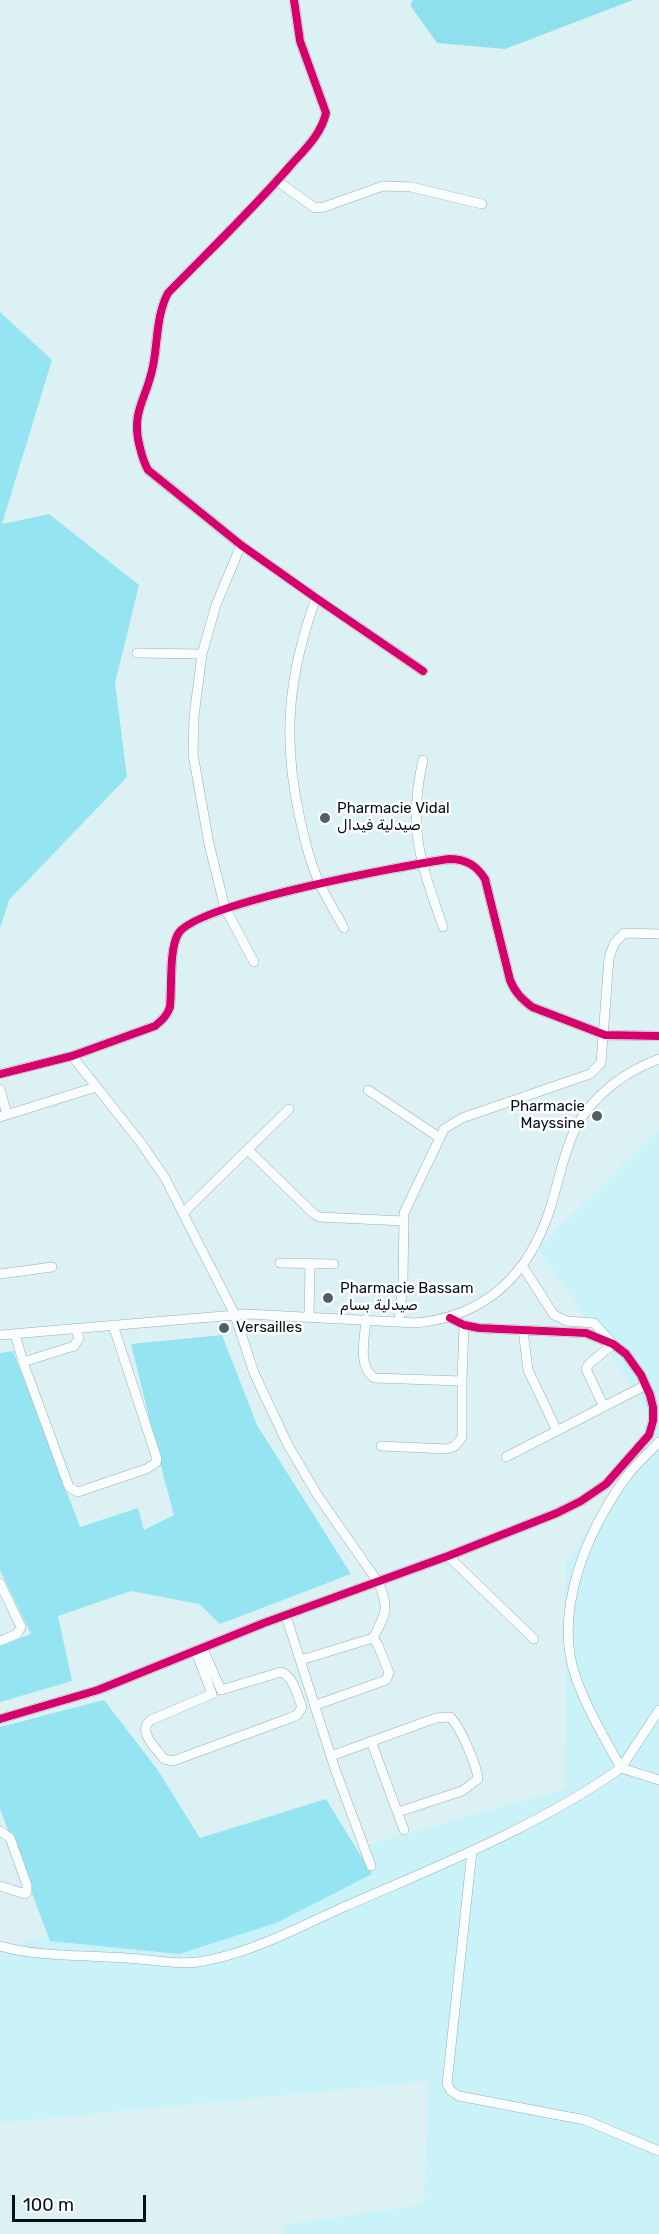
<!DOCTYPE html>
<meta charset="utf-8">
<style>
body{margin:0}
#map{position:relative;width:659px;height:2234px;overflow:hidden;background:#dcf1f4;font-family:Rubik,sans-serif}
canvas{display:block}
.scale{position:absolute;left:12px;top:2195px;width:134px;height:27px;box-sizing:border-box;border:3px solid #021215;border-top:0;padding-left:8px;font-size:18px;line-height:21px;white-space:nowrap;color:#021215;-webkit-text-stroke:4px #fff;paint-order:stroke}
</style>
<div id="map">
<canvas width="659" height="2234"></canvas>
<div class="scale">100 m</div>
</div>
<script>
const g = document.querySelector('canvas').getContext('2d');
g.lineJoin = 'round';
function fillPath(path, color) {
  g.fillStyle = color;
  g.fill(path, 'evenodd');
}
function trace(path, color, width, dash) {
  g.strokeStyle = color;
  g.lineWidth = width;
  g.lineCap = dash ? 'butt' : 'round';
  g.setLineDash(dash || []);
  g.stroke(path);
}
function drawText(font, color, halo, rows, align = 'center') {
  g.font = font + ' Rubik,Vazirmatn,sans-serif';
  g.lineWidth = 5;
  g.setLineDash([]);
  g.textBaseline = 'middle';
  g.strokeStyle = halo;
  g.fillStyle = color;
  for (const [text, x, y, turn = 0] of rows) {
    g.save();
    g.translate(x, y);
    g.rotate((+turn || 0) * Math.PI / 180);
    g.textAlign = isNaN(turn) ? turn : align;
    if (halo) g.strokeText(text, 0, 0);
    g.fillText(text, 0, 0);
    g.restore();
  }
}
const built = new Path2D(`
 M 659,1129 L 659,2234 L 285,2234 L 284,2225 L 424,2204 L 429,2081 L 0,2123 L 0,1949 L 565,1789 L 566,1563 L 659,1426 L 538,1248 Z`);
const green = new Path2D(`
 M 0,312 L 52,360 L 2,524 L 49,514 L 139,585 L 115,683 L 127,777 L 9,900 L 0,928 Z
 M 222,1335 L 257,1425 L 351,1574 L 220,1624 L 199,1604 L 131,1591 L 58,1616 L 72,1681 L 0,1702 L 0,1646 L 31,1634 L 0,1570 L 0,1353 L 13,1351 L 80,1527 L 138,1508 L 144,1530 L 174,1515 L 164,1478 L 131,1344 Z
 M 104,1700 L 157,1769 L 200,1838 L 326,1799 L 372,1874 L 276,1923 L 179,1954 L 50,1941 L 0,1809 L 0,1727 Z`);
const forest = new Path2D(`
 M 413,0 L 633,0 L 505,49 L 437,43 L 410,5 Z`);
const street = new Path2D(`
 M 294,0 L 300,41 L 326,113 C 321,135 304,150 290,166 C 252,210 209,251 168,293 C 156,316 158,341 153,366 C 147,399 130,411 140,448 C 142,456 144,463 148,470 L 241,545 L 316,598 L 423,671
 M 277,181 L 315,208 L 324,207 L 383,186 L 411,187 L 482,204
 M 241,545 L 216,605 L 202,654 L 194,716 L 193,754 L 209,844 L 225,908 L 254,962
 M 316,598 C 288,675 282,739 300,819 C 305,841 310,863 320,884 C 327,899 336,914 344,928
 M 137,653 L 202,654
 M 423,760 C 407,829 421,863 443,927
 M 72,1056 L 141,1143 L 165,1178 L 235,1315 L 254,1373 L 288,1445 L 318,1496 L 378,1582 C 390,1608 386,1614 373,1638
 M 0,1074 L 72,1056 L 155,1026 C 162,1020 167,1016 170,1007 C 172,987 169,950 178,934 C 196,903 407,865 449,859 C 466,859 476,865 485,879 L 510,980 C 515,993 522,999 532,1007 L 605,1035 L 659,1036
 M 0,1089 L 7,1115
 M 368,1090 L 440,1138
 M 0,1117 L 96,1087
 M 249,1151 L 314,1214 L 320,1217 L 403,1221
 M 183,1213 L 289,1109
 M 280,1263 L 334,1264
 M 523,1267 L 554,1315 L 567,1321 L 594,1323 L 613,1344 L 590,1363 L 586,1369 L 604,1407
 M 0,1274 L 52,1267
 M 309,1317 L 310,1264
 M 366,1319 C 365,1338 357,1365 374,1378 L 462,1381 L 464,1325
 M 399,1322 L 403,1282 L 404,1213 L 444,1129 L 462,1118 L 590,1074 L 601,1063 L 609,958 L 614,944 L 624,933 L 659,934
 M 523,1330 L 528,1370 L 557,1431
 M 15,1334 L 23,1362 L 69,1487 L 78,1492 L 146,1469 L 156,1463 L 157,1459 L 113,1325
 M 0,1335 L 247,1314 L 416,1323 C 488,1316 530,1273 551,1206 C 559,1179 564,1152 576,1127 C 593,1095 626,1071 659,1059
 M 23,1362 L 74,1346 L 79,1338 L 75,1328
 M 659,1442 C 649,1453 636,1464 627,1476 C 588,1529 552,1611 576,1678 C 587,1709 605,1739 621,1768 L 659,1710
 M 381,1446 L 447,1449 L 455,1446 L 462,1437 L 462,1381
 M 506,1457 L 646,1385
 M 448,1556 L 534,1639
 M 0,1583 L 21,1627 L 17,1634 L 0,1641
 M 286,1616 L 335,1769 L 371,1866
 M 196,1652 L 212,1694 L 151,1720 C 136,1731 157,1749 164,1759 L 173,1761 L 290,1718 L 297,1715 L 302,1707 C 297,1695 294,1677 281,1672 L 221,1690 L 203,1649
 M 301,1660 L 373,1638 L 378,1645 L 389,1673 L 386,1680 L 316,1705
 M 0,1719 L 98,1690 L 264,1623 L 448,1556 L 557,1513 L 581,1501 L 606,1484 L 649,1435 L 653,1421 L 653,1407 L 650,1395 L 641,1375 L 626,1354 L 613,1344 L 586,1333 L 479,1328 L 464,1325 L 450,1318
 M 371,1741 L 404,1830
 M 331,1756 L 436,1718 L 450,1717 C 460,1726 477,1766 478,1779 L 462,1791 L 398,1812
 M 0,1831 L 10,1838 L 27,1885 L 27,1892 L 25,1894 L 0,1886
 M 472,1851 L 447,2084 L 451,2091 L 459,2096 L 585,2120 L 659,2151
 M 0,1946 C 38,1957 86,1955 126,1958 C 150,1959 174,1965 198,1962 C 250,1954 299,1927 346,1906 C 440,1865 537,1827 621,1768 L 659,1780`);
const cycleway = new Path2D(`
 M 294,0 L 300,41 L 326,113 C 321,135 304,150 290,166 C 252,210 209,251 168,293 C 156,316 158,341 153,366 C 147,399 130,411 140,448 C 142,456 144,463 148,470 L 241,545 L 316,598 L 423,671
 M 0,1074 L 72,1056 L 155,1026 C 162,1020 167,1016 170,1007 C 172,987 169,950 178,934 C 196,903 407,865 449,859 C 466,859 476,865 485,879 L 510,980 C 515,993 522,999 532,1007 L 605,1035 L 659,1036
 M 0,1719 L 98,1690 L 264,1623 L 448,1556 L 557,1513 L 581,1501 L 606,1484 L 649,1435 L 653,1421 L 653,1407 L 650,1395 L 641,1375 L 626,1354 L 613,1344 L 586,1333 L 479,1328 L 464,1325 L 450,1318`);
const markers = [
 [325,818,6,"#4e6063"],
 [597,1116,6,"#4e6063"],
 [328,1298,6,"#4e6063"],
 [224,1328,6,"#4e6063"]
];
const poiNames = [
 ["Pharmacie Vidal",337,809],
 ["صيدلية فيدال",337,826],
 ["Pharmacie",585,1107,"right"],
 ["Mayssine",585,1124,"right"],
 ["Pharmacie Bassam",340,1289],
 ["صيدلية بسام",340,1306],
 ["Versailles",236,1328]
];
fillPath(built, '#c9f2f9');
fillPath(green, '#94e5f1');
fillPath(forest, '#8fe0ed');
trace(street, '#9cadb0', 10);
trace(street, '#fafdfd', 9);
trace(cycleway, '#d6006c', 8);
for (const [x, y, r, color] of markers) {
  const dot = new Path2D();
  dot.arc(x, y, r, 0, 2 * Math.PI);
  g.fillStyle = color;
  g.fill(dot);
  trace(dot, '#fff', 2);
}
drawText('15px', '#021215', '#fff', poiNames, 'left');
</script>
